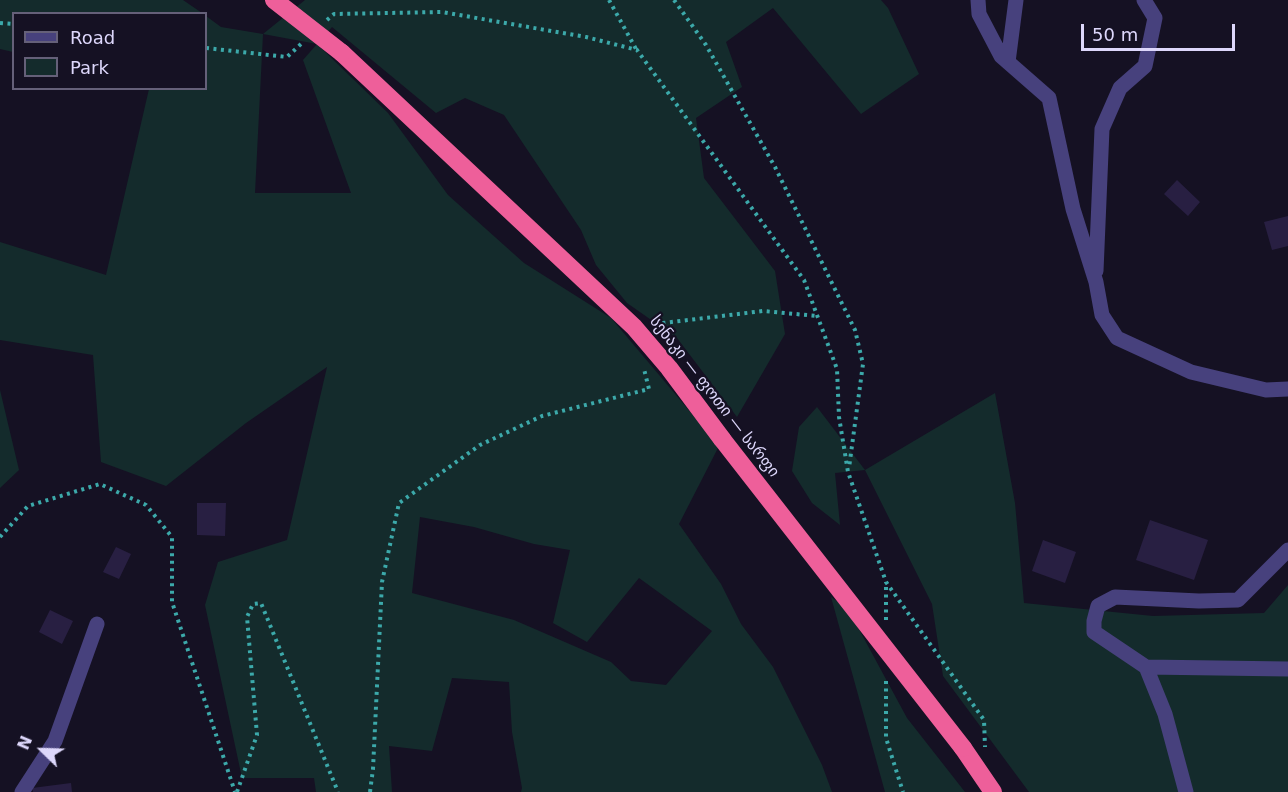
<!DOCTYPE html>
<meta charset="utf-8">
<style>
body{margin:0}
#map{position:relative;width:1288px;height:792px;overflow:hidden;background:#151123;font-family:"DejaVu Sans",sans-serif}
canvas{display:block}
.legend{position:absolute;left:12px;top:12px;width:195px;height:78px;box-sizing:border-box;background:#151123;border:2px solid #656079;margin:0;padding:8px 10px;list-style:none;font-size:18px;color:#ddd7fb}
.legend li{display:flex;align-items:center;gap:12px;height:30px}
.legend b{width:30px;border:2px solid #656079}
.north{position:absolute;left:12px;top:720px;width:60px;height:60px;-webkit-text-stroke:4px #151123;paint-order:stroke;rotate:293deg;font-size:16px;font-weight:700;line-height:24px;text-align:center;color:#ddd7fb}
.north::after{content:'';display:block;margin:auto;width:21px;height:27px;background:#ddd7fb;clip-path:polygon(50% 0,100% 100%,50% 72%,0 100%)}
.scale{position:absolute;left:1081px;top:24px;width:154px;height:27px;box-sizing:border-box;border:3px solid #ddd7fb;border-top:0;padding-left:8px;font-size:18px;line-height:21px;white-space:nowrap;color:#ddd7fb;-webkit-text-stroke:4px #151123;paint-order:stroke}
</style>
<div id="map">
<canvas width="1288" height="792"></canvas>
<ul class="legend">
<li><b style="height:8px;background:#47417d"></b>Road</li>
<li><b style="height:16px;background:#142b2c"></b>Park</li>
</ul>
<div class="north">N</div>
<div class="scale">50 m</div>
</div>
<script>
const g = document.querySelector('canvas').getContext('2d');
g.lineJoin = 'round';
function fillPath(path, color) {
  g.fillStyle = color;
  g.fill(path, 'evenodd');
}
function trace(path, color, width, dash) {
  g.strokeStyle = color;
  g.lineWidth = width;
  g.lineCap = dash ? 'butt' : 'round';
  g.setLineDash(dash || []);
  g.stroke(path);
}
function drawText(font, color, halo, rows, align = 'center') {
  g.font = font + ' "DejaVu Sans","Noto Sans Georgian",sans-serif';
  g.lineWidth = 4.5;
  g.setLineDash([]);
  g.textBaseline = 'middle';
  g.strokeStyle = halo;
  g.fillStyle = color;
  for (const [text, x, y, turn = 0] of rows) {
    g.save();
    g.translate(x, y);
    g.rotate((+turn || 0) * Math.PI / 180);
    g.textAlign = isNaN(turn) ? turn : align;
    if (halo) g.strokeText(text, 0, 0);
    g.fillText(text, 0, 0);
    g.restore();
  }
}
const green = new Path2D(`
 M 0,0 L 183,0 L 202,13 L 14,14 L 13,52 L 0,49 Z
 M 305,0 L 881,0 L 888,8 L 919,74 L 861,114 L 773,8 L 726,42 L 742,87 L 696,118 L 704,178 L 775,271 L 785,334 L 737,417 L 677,338 L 627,303 L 596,265 L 581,230 L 504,115 L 465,98 L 436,113 L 332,27 L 317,44 L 388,113 L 448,195 L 524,263 L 611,318 L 719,446 L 679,524 L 721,584 L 741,624 L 773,667 L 822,765 L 832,792 L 521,792 L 522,788 L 512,732 L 509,682 L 452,678 L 432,751 L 389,746 L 392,792 L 316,792 L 314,778 L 242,778 L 205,605 L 218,562 L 287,540 L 327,367 L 246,423 L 166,486 L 101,462 L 93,355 L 0,340 L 0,242 L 106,275 L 149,89 L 206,88 L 206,16 L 221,27 L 263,34 ZM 263,34 L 317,44 L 303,60 L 351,193 L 255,193 ZM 420,517 L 474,527 L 534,544 L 570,550 L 553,623 L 587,642 L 639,578 L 712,631 L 666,685 L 631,681 L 611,662 L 514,620 L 412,593 Z
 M 0,390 L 19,470 L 0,488 Z
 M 995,393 L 1015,503 L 1024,603 L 1153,616 L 1264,613 L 1288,585 L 1288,792 L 1029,792 L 943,676 L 932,604 L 865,470 L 835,473 L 840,525 L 812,503 L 792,471 L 799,427 L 817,407 L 865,470 Z
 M 831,597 L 848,609 L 907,718 L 965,792 L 885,792 Z`);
const building = new Path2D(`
 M 1177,180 L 1200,202 L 1188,216 L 1164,194 Z
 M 1288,216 L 1288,246 L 1272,250 L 1264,222 Z
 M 197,503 L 226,503 L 225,536 L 197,535 Z
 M 1150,520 L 1208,540 L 1194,580 L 1136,560 Z
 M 1043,540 L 1076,552 L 1065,583 L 1032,571 Z
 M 116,547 L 131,554 L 119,579 L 103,572 Z
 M 50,610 L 73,621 L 62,644 L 39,632 Z
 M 71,783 L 72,792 L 33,792 L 32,788 Z`);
const path = new Path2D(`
 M 609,0 L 636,49
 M 674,0 L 706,45 L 775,167 L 855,330 L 863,364 L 849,468
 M 327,20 L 334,14 L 442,12 L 586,37 L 637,50 L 804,280 L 837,369 L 839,417 L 848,472 L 886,582 L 984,720 L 985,747
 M 0,23 L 14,24
 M 206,48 L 287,57 L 301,44
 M 655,324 L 763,311 L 817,316
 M 0,537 L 28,506 L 100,484 L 146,505 L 172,537 L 172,602 L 235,792
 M 886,620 L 886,582
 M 886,681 L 886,738 L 903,792
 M 237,792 L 257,735 L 247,617 L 253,604 L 261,603 L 338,792
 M 370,792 L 373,769 L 382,582 L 399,503 L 480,445 L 542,416 L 649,389 L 644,369`);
const minor = new Path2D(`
 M 978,0 L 979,14 L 1001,56 L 1049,98 L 1073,209 L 1096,282 L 1102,315 L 1117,338 L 1191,372 L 1266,390 L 1288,389
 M 1008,62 L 1016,0
 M 1096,271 L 1102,129 L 1120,88 L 1145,66 L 1155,18 L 1144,0
 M 1146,667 L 1288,669
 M 22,792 L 55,741 L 97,624
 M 1186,792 L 1165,714 L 1146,667 L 1094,632 L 1094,621 L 1098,606 L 1115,597 L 1199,601 L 1238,600 L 1288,550`);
const highway = new Path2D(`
 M 342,53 L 634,327 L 669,368 L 722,439
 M 963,748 L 993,792`);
const highwayBridge = new Path2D(`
 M 274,0 L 342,53
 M 722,439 L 963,748`);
const streetNames = [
 ["სენაკი — ფოთი — სარფი",714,397,52]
];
fillPath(green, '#142b2c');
fillPath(building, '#281f42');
trace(path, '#3ca9aa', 4, [3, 4.5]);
trace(minor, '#47417d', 15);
trace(highway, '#ee5f9a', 18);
trace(highwayBridge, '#ee5f9a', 18);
drawText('16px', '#ddd7fb', '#151123', streetNames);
</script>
